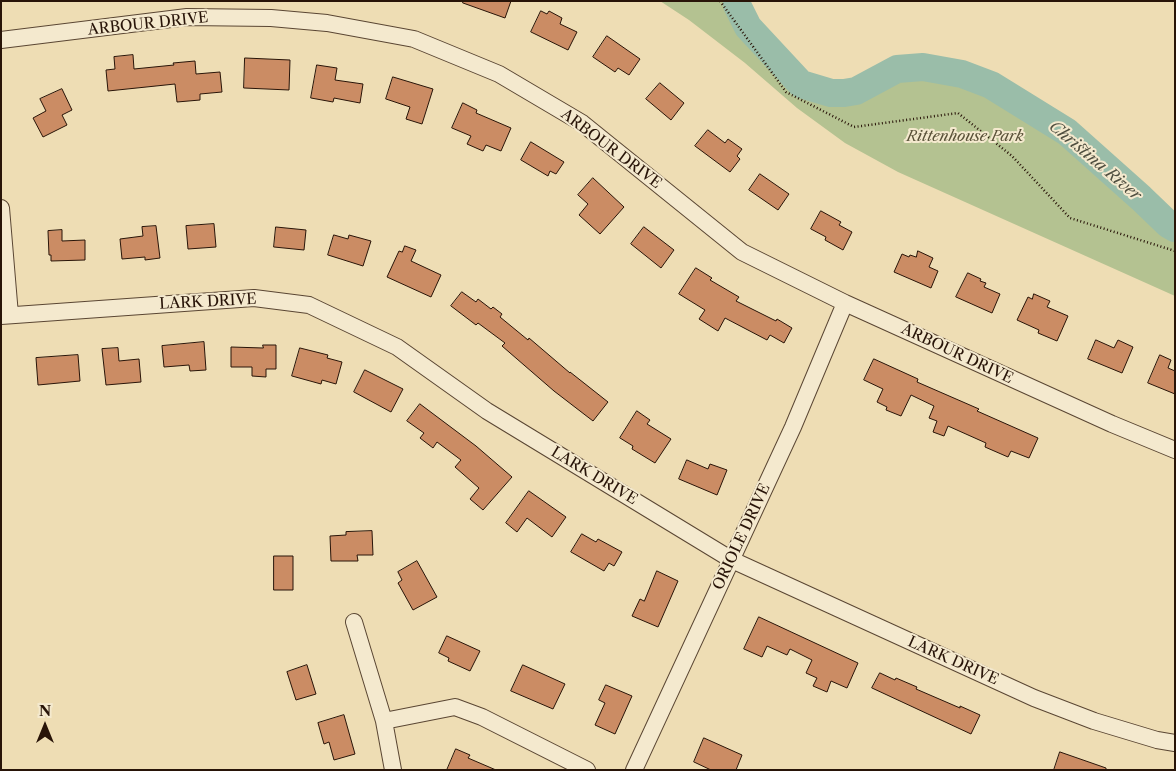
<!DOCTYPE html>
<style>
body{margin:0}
#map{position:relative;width:1176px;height:771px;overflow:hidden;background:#eeddb4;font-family:"Libre Caslon Text",serif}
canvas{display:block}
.frame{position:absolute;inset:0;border:2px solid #281408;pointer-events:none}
.north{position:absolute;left:20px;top:701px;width:50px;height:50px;-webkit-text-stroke:4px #f4e9ce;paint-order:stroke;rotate:0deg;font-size:14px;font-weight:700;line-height:20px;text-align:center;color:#281408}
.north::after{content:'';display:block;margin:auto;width:18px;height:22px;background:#281408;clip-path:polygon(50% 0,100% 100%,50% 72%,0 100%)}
</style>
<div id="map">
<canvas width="1176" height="771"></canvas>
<div class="frame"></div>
<div class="north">N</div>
</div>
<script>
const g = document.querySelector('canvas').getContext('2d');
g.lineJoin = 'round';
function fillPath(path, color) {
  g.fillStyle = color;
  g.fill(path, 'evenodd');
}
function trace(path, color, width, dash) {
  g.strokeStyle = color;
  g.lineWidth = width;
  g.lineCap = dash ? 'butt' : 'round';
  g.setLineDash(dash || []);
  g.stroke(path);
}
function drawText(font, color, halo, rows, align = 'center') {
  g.font = font + ' "Libre Caslon Text",serif';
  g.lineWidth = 4;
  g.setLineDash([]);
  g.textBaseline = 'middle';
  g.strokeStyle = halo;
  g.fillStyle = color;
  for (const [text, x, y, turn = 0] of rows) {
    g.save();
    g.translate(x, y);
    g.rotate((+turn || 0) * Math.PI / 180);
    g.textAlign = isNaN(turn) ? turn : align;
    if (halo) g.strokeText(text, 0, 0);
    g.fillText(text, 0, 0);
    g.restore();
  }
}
const green = new Path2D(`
 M 660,1 L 737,1 C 739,24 785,68 801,84 L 831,93 L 844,93 L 856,91 L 897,69 L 923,67 L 962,74 L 991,85 L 1067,132 L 1141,198 L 1168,224 L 1175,228 L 1175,296 L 898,172 L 845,143 L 797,108 L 745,63 L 689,20 Z`);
const river = new Path2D(`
 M 737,1 L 737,5 L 748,27 L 801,84 L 831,93 L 844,93 L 856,91 L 897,69 L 923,67 L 962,74 L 991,85 L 1067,132 L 1141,198 L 1168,224 L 1175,228`);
const building = new Path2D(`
 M 463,1 L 511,1 L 505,18 L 463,3 Z
 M 541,11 L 547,14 L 549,11 L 562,18 L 560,24 L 577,32 L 568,50 L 531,32 Z
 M 607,36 L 640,59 L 629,75 L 618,68 L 615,72 L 593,57 Z
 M 133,55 L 134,69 L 174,65 L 173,63 L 195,61 L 196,74 L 220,72 L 222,92 L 200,94 L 200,100 L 177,102 L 175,84 L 108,91 L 106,70 L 115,69 L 114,57 Z
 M 245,58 L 290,60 L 289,90 L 244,88 Z
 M 317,65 L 337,68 L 335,80 L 363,84 L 360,103 L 334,98 L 333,102 L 311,98 Z
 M 393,77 L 433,89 L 422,124 L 406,119 L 410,107 L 386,99 Z
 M 660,83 L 684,103 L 671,120 L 646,99 Z
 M 62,89 L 72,110 L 62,115 L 67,125 L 43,137 L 33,118 L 46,111 L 40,99 Z
 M 463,103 L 477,110 L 476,113 L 511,128 L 501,151 L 486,145 L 483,151 L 467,144 L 471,136 L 452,128 Z
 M 708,130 L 725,143 L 728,139 L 742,149 L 737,156 L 740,159 L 730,172 L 695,146 Z
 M 531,142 L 564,162 L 556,174 L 550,171 L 548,176 L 521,160 Z
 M 760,174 L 789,194 L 778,210 L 749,190 Z
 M 593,178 L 624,207 L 600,234 L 579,215 L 588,204 L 578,195 Z
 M 821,211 L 841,222 L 839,225 L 852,232 L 843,250 L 825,240 L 826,237 L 811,229 Z
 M 214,224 L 216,247 L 188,249 L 186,226 Z
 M 156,226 L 160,258 L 145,260 L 145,257 L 122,259 L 120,239 L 143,236 L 142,227 Z
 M 276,227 L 306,230 L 304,250 L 274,247 Z
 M 644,227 L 674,250 L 661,268 L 631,244 Z
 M 62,230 L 62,241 L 85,240 L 85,260 L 51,261 L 51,255 L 49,255 L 48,231 Z
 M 334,235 L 348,239 L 349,235 L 371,241 L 363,266 L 328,255 Z
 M 405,246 L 416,250 L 411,261 L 441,275 L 431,297 L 387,277 L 399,251 L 402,252 Z
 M 918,251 L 933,258 L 929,267 L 938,271 L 931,288 L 894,272 L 902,254 L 909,257 L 910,255 L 916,257 Z
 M 696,268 L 712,278 L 710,280 L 739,297 L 736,301 L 776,321 L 777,319 L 792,328 L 784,343 L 770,335 L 767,340 L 725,318 L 718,331 L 699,319 L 705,310 L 679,294 Z
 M 968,273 L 981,279 L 980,281 L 986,283 L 984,287 L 1000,294 L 992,313 L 956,297 Z
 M 462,292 L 476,302 L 478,299 L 491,309 L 493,307 L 502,314 L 500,317 L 528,340 L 529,338 L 570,373 L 570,372 L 608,402 L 593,421 L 554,391 L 502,346 L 505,343 L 478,323 L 476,325 L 451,306 Z
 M 1034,294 L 1050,301 L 1047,307 L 1068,316 L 1057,341 L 1038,333 L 1039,330 L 1017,320 L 1028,297 L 1032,299 Z
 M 1096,340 L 1114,348 L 1118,340 L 1133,347 L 1122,373 L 1088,359 Z
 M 204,342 L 206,370 L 190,371 L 189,365 L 164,367 L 162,346 Z
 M 263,345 L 276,345 L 276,369 L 266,369 L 266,377 L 252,376 L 252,367 L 231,367 L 231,347 L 263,348 Z
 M 118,348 L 119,361 L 139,359 L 141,382 L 106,385 L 102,349 Z
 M 300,348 L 328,355 L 327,358 L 342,362 L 336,384 L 322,380 L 321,384 L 292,376 Z
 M 78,355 L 80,381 L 38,385 L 36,358 Z
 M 1160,355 L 1171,360 L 1168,368 L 1175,371 L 1175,394 L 1148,383 Z
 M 874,359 L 918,379 L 917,382 L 979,409 L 977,411 L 1038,438 L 1029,458 L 1011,451 L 1008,457 L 985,447 L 986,443 L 948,426 L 944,436 L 933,432 L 937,421 L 929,418 L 934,406 L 911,395 L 901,416 L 886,410 L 887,407 L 877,402 L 883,389 L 864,380 Z
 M 365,370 L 403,389 L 391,412 L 354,392 Z
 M 420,404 L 476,446 L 512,477 L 483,510 L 470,499 L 479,488 L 455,467 L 461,460 L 437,442 L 433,448 L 420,438 L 424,433 L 407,421 Z
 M 637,411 L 650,420 L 647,424 L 671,439 L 655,463 L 632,449 L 633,446 L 620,438 Z
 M 687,460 L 708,469 L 710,464 L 727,470 L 717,495 L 679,479 Z
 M 529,491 L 566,517 L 552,537 L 527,518 L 517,532 L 506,523 Z
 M 372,531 L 373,555 L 357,555 L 358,561 L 331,561 L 330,536 L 346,535 L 346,532 Z
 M 582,534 L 596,542 L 598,539 L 622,552 L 614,566 L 609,563 L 604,571 L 571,552 Z
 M 274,556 L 293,556 L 293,590 L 274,590 Z
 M 417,561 L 437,597 L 413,610 L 398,583 L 402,580 L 398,572 Z
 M 657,571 L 678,581 L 658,627 L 632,616 L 640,599 L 644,601 Z
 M 759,617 L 858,663 L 847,688 L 831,681 L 827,692 L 813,686 L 817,678 L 806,673 L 812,660 L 790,649 L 787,655 L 767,646 L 762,657 L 744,649 Z
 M 447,636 L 480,651 L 470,671 L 448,661 L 449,658 L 439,653 Z
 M 307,665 L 316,694 L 296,700 L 287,672 Z
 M 523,665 L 565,684 L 553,709 L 511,691 Z
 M 880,673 L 895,680 L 896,678 L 917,687 L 916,689 L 960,708 L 960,706 L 980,715 L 971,734 L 872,688 Z
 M 606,685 L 632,696 L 615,734 L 595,725 L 605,703 L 599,700 Z
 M 344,715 L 355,754 L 334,760 L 329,742 L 324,744 L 318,723 Z
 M 704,738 L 742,755 L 736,770 L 711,770 L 694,762 Z
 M 456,749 L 470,755 L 468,758 L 496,770 L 447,770 Z
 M 1060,752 L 1106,768 L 1106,770 L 1054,770 Z`);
const path = new Path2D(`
 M 720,1 L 786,92 L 854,127 L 958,113 L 1012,156 L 1070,218 L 1175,251`);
const minor = new Path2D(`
 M 1,40 L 187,17 L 271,18 L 327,23 L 414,39 L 499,74 L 582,123 L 742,252 L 845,303 L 1112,424 L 1175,450
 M 1,208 L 10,315
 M 1,316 L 254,298 L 309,305 L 397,347 L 487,411 L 732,560 L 1034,698 L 1094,721 L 1157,740 L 1175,743
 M 354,622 L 384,721 L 393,770
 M 384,721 L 455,707 L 482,717 L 587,770
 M 634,770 L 793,427 L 845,303`);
const streetNames = [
 ["ARBOUR DRIVE",148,24,-6],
 ["ARBOUR DRIVE",611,149,37],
 ["LARK DRIVE",208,302,-3],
 ["ARBOUR DRIVE",957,354,25],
 ["LARK DRIVE",594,476,31],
 ["ORIOLE DRIVE",742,537,-65],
 ["LARK DRIVE",953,661,24]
];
const parkNames = [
 ["Rittenhouse Park",965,137]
];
const waterNames = [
 ["Christina River",1095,161,40]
];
fillPath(green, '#b4c291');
trace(river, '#9abda9', 28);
fillPath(building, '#cb8c64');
trace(building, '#281408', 1);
trace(minor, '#5a4633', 18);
trace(path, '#281408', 2.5, [1, 2.5]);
trace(minor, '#f4e9ce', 16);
drawText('15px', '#281408', '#f4e9ce', streetNames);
drawText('italic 15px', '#595138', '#f4e9ce', parkNames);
drawText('italic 16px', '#504f40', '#f4e9ce', waterNames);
</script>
